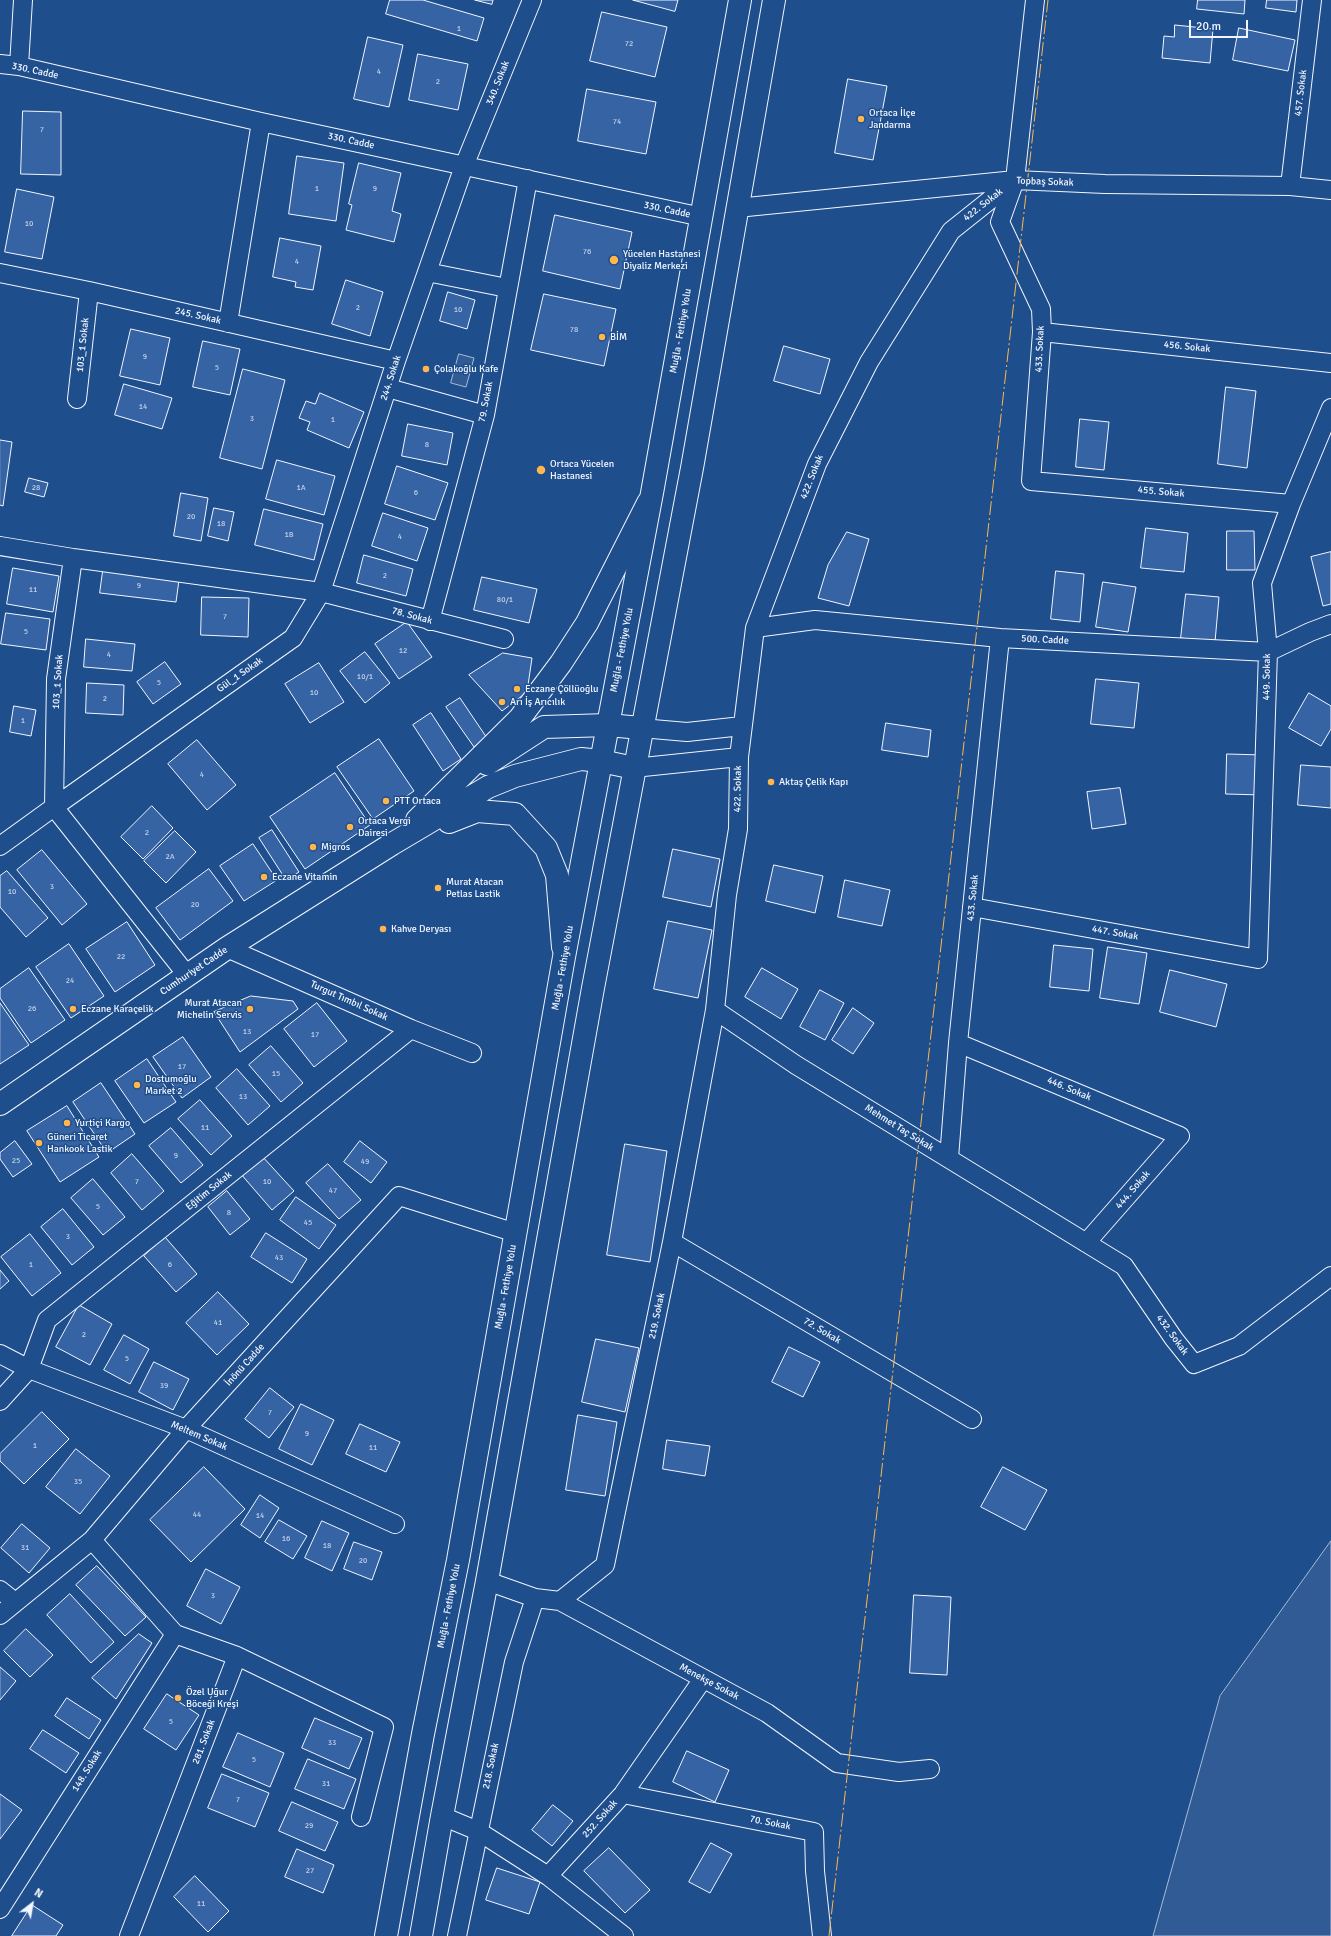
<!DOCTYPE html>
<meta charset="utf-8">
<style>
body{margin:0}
#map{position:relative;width:1331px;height:1936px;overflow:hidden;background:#1f4e8c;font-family:Signika,sans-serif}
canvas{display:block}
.north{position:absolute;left:12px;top:1884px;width:40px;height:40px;-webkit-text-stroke:3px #1f4e8c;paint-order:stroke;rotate:31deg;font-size:11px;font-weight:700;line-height:16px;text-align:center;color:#f2f6ff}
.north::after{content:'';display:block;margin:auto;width:14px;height:18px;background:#f2f6ff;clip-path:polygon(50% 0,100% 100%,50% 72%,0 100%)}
.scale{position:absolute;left:1189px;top:20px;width:59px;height:18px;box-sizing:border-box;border:2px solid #f2f6ff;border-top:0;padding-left:5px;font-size:12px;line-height:14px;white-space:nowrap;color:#f2f6ff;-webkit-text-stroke:3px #1f4e8c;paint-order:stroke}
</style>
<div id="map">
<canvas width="1331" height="1936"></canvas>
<div class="north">N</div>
<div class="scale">20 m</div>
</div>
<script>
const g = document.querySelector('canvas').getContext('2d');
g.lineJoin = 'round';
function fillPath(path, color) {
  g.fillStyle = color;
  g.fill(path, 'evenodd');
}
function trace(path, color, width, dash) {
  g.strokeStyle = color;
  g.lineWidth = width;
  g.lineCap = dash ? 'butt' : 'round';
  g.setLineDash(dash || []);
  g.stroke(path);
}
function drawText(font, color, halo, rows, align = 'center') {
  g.font = font + ' Signika,sans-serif';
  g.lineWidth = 3;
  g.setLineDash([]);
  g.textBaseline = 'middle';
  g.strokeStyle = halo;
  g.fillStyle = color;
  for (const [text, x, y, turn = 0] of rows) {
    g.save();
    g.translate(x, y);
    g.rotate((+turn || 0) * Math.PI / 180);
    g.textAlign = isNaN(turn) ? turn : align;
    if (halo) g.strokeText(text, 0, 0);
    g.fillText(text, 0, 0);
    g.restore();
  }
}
const built = new Path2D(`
 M 459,354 L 474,358 L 466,387 L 451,383 Z
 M 1331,1541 L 1331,1936 L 1153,1936 L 1220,1696 Z`);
const building = new Path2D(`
 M 390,0 L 423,0 L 484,18 L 477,41 L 386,14 Z
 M 475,0 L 493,0 L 492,4 Z
 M 633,0 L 678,0 L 675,11 Z
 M 1198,0 L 1245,0 L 1244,14 L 1197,9 Z
 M 1267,0 L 1297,0 L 1296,12 L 1266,8 Z
 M 602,12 L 667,27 L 655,77 L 590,61 Z
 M 1175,25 L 1213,29 L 1210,63 L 1162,58 L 1164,36 L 1174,37 Z
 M 1239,28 L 1295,40 L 1288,71 L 1233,60 Z
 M 368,37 L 403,45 L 389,107 L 354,99 Z
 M 418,54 L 468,64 L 458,110 L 409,100 Z
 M 848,79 L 887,86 L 873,160 L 835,153 Z
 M 587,89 L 656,102 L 646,154 L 578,141 Z
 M 23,111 L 61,112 L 61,175 L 21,174 Z
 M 297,156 L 344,163 L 336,221 L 289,214 Z
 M 359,163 L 401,173 L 392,211 L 401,214 L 394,242 L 346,230 L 352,205 L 349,204 Z
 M 17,189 L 54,197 L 42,259 L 5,252 Z
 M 555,215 L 632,232 L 620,289 L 543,271 Z
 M 280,238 L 321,246 L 313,290 L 295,287 L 296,282 L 273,277 Z
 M 346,280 L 383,292 L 370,336 L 332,324 Z
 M 448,292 L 475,300 L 467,329 L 440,321 Z
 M 544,294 L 616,309 L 604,366 L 531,350 Z
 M 131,329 L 170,338 L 160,385 L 120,376 Z
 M 203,341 L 240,349 L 230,395 L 193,387 Z
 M 784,346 L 830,359 L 820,394 L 774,381 Z
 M 243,369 L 285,380 L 262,469 L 220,458 Z
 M 124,384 L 172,398 L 162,429 L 115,415 Z
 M 1226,387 L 1256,391 L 1247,468 L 1218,464 Z
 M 320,393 L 364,412 L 349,448 L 307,430 L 310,422 L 299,418 L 306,401 L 315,404 Z
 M 1080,419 L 1109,422 L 1104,470 L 1076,467 Z
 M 408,424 L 453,433 L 447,465 L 402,456 Z
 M 0,440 L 12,442 L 3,506 L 0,505 Z
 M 277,460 L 335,476 L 324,515 L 266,499 Z
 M 397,466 L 448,483 L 435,520 L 385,504 Z
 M 29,478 L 48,483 L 44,497 L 25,492 Z
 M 181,493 L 208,498 L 201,541 L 174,536 Z
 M 214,508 L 234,512 L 228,541 L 208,536 Z
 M 264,509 L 323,524 L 314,560 L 255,545 Z
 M 383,513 L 428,528 L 417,561 L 372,546 Z
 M 1146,528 L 1188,533 L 1184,572 L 1141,568 Z
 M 1227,531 L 1254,531 L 1255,570 L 1227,570 Z
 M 847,532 L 869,539 L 849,606 L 818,598 L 828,565 Z
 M 1331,552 L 1331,604 L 1323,606 L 1311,557 Z
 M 364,555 L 413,569 L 406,596 L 357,583 Z
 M 13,568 L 59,576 L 53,612 L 7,604 Z
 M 103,571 L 179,580 L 176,602 L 100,593 Z
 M 1056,571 L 1084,574 L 1080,622 L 1051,619 Z
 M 482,577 L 537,589 L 529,623 L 474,610 Z
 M 1103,582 L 1136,587 L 1128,632 L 1096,627 Z
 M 1186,594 L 1219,597 L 1215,642 L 1181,638 Z
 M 202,597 L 249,598 L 248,637 L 201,635 Z
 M 6,613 L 50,619 L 46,650 L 1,644 Z
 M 407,622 L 432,657 L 399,679 L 375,644 Z
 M 86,639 L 135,644 L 132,671 L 84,667 Z
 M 365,652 L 390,683 L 365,703 L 340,671 Z
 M 503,653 L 532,658 L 527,692 L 502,711 L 469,675 Z
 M 165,662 L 181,684 L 153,704 L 137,682 Z
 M 319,663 L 344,702 L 310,723 L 285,684 Z
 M 1096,679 L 1139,683 L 1134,728 L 1091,724 Z
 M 87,683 L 124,685 L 123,715 L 86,713 Z
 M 1309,693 L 1331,706 L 1331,729 L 1321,746 L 1289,728 Z
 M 460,698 L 487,738 L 474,747 L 446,707 Z
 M 14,706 L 36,710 L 31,736 L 10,732 Z
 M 431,713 L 461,759 L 443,771 L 413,725 Z
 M 886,723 L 931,730 L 928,757 L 882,750 Z
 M 379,739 L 414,791 L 373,819 L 337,767 Z
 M 197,740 L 236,785 L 207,810 L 168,764 Z
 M 1227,754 L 1264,755 L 1263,795 L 1226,794 Z
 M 1301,765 L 1331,767 L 1331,808 L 1298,805 Z
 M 335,773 L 370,825 L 305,869 L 270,817 Z
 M 1120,788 L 1126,824 L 1092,829 L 1087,792 Z
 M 152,806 L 173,828 L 143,859 L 121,837 Z
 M 272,830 L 299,872 L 286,880 L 259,838 Z
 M 175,831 L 196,852 L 166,883 L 144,861 Z
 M 253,844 L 277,880 L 244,901 L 220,866 Z
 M 673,849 L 720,859 L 711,907 L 663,897 Z
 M 42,850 L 87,904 L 62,925 L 17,870 Z
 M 774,865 L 823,876 L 815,913 L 766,901 Z
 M 209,869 L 233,901 L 180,940 L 156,908 Z
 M 7,871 L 48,918 L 26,937 L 0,907 L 0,876 Z
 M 845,880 L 890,890 L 882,926 L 838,917 Z
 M 668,921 L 712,930 L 698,998 L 654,989 Z
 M 127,922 L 155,965 L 115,992 L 86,949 Z
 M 69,944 L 104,996 L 71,1018 L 36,967 Z
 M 1054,945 L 1093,949 L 1089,991 L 1050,987 Z
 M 1108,947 L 1147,953 L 1139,1004 L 1100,998 Z
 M 29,968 L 65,1020 L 31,1043 L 0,998 L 0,989 Z
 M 762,968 L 798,989 L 781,1019 L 745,997 Z
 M 1170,970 L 1227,984 L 1216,1027 L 1160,1012 Z
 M 820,990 L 844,1003 L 825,1040 L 800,1027 Z
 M 251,996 L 293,1001 L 298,1009 L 240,1052 L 214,1012 Z
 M 0,1003 L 29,1045 L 0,1064 Z
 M 317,1003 L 347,1041 L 314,1067 L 284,1029 Z
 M 853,1008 L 874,1023 L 853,1054 L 832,1040 Z
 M 183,1037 L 211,1077 L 182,1098 L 153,1057 Z
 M 271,1046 L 303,1083 L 281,1102 L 249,1065 Z
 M 147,1059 L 176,1102 L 144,1123 L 115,1081 Z
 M 237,1069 L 270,1106 L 248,1125 L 216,1088 Z
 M 101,1083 L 135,1134 L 107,1153 L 73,1102 Z
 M 200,1100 L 232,1136 L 211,1155 L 178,1119 Z
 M 67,1106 L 99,1157 L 60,1182 L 27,1131 Z
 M 171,1128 L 203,1165 L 181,1183 L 149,1146 Z
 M 15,1141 L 32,1164 L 13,1177 L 0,1159 L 0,1153 Z
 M 360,1141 L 387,1162 L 371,1183 L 344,1162 Z
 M 625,1144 L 667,1151 L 650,1262 L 607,1255 Z
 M 132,1154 L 164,1191 L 142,1210 L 111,1173 Z
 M 261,1155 L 294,1191 L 272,1210 L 240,1173 Z
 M 328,1164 L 361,1200 L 339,1219 L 306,1183 Z
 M 93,1179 L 125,1217 L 103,1235 L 71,1198 Z
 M 227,1191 L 250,1219 L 230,1235 L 208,1207 Z
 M 296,1197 L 336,1225 L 319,1249 L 280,1220 Z
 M 63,1209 L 94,1247 L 72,1265 L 41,1227 Z
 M 266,1233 L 307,1259 L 292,1283 L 251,1257 Z
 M 30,1234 L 61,1273 L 32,1296 L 1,1257 Z
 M 165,1237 L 197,1274 L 176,1292 L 144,1256 Z
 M 0,1270 L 9,1281 L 0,1289 Z
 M 218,1292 L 249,1324 L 217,1355 L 186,1323 Z
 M 79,1305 L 112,1324 L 90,1365 L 56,1347 Z
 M 124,1335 L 149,1349 L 130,1384 L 104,1370 Z
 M 596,1339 L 639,1348 L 625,1412 L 582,1402 Z
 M 789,1347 L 820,1362 L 803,1397 L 772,1382 Z
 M 154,1362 L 189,1379 L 173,1410 L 139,1392 Z
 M 270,1388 L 294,1407 L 269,1438 L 245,1419 Z
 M 301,1404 L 334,1420 L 312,1465 L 279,1449 Z
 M 42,1412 L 69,1439 L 24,1484 L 0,1461 L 0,1454 Z
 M 578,1415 L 617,1422 L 605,1496 L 566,1490 Z
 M 360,1424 L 400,1442 L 386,1472 L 346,1454 Z
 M 667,1440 L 710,1446 L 705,1476 L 663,1469 Z
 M 76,1449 L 110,1476 L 80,1514 L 46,1487 Z
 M 204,1467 L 245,1509 L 191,1562 L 150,1520 Z
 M 1003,1467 L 1047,1490 L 1025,1530 L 981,1507 Z
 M 260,1495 L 279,1508 L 260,1538 L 241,1525 Z
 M 279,1520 L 307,1536 L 293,1559 L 265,1542 Z
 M 322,1521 L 349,1533 L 332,1571 L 305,1558 Z
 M 22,1524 L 50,1548 L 29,1573 L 1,1548 Z
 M 354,1542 L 382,1552 L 372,1580 L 344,1569 Z
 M 97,1566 L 146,1617 L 125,1636 L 76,1585 Z
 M 206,1569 L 240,1587 L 221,1624 L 187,1606 Z
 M 70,1594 L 114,1642 L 91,1663 L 47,1615 Z
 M 914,1595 L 951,1597 L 947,1675 L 910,1673 Z
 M 26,1629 L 53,1655 L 30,1677 L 4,1651 Z
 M 139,1634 L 152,1643 L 116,1699 L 92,1678 Z
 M 0,1667 L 16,1681 L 0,1700 Z
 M 167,1694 L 199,1715 L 176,1750 L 144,1729 Z
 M 67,1698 L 101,1720 L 89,1739 L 55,1716 Z
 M 315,1718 L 362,1738 L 349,1769 L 302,1748 Z
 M 43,1730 L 79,1753 L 66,1773 L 30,1749 Z
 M 238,1733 L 284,1753 L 270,1787 L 223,1767 Z
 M 687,1751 L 729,1770 L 715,1802 L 673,1782 Z
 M 308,1759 L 356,1779 L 344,1809 L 295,1789 Z
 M 222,1774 L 269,1793 L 255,1827 L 208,1808 Z
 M 0,1794 L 22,1810 L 0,1839 Z
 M 292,1802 L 338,1822 L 325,1851 L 279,1831 Z
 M 553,1805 L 573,1821 L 552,1846 L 532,1830 Z
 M 711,1843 L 732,1854 L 710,1893 L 689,1882 Z
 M 609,1848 L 650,1890 L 625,1913 L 584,1871 Z
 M 297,1849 L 334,1865 L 323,1893 L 285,1877 Z
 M 497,1868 L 540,1882 L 529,1914 L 486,1900 Z
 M 195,1876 L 229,1911 L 208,1932 L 174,1897 Z
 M 32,1905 L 63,1925 L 56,1936 L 12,1936 Z`);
const minor = new Path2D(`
 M 0,64 L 19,66 L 261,122 L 702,217
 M 19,66 L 23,0
 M 1015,180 L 1000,222 L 1041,309 L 1042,332 L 1031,481 L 1291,504
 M 1290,186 L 1312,0
 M 737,208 L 1015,180 L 1105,184 L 1290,186 L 1331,190
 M 427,272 L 507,288
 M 0,273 L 89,291 L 396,361
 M 228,323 L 261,122
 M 1042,332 L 1331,363
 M 388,388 L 485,415
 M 77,399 L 89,291
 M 0,546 L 73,558 L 321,592 L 293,638 L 54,807 L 187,975
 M 430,621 L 485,415 L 528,179
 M 755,628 L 815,620 L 1000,638 L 1268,652 L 1310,632 L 1331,624
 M 504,639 L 321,592 L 396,361 L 464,166 L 532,0
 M 641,728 L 687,732 L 742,726
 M 634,768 L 739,757
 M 0,846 L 54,807 L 56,679 L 73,558
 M 972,907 L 1258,959 L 1268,652 L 1262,583 L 1291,504 L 1331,408
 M 227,948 L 411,1029 L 472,1053
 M 715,1010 L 796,1065 L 1124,1266 L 1174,1339 L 1194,1364 L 1239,1346 L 1331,1276
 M 958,1043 L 1180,1136 L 1086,1243
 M 949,1158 L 958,1043 L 1000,638
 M 672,1242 L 972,1419
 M 0,1354 L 29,1369 L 186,1429 L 395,1524
 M 0,1401 L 29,1369 L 47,1320 L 411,1029
 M 487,1581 L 535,1598 L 560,1601 L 767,1713 L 837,1763 L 899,1772 L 930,1769
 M 0,1590 L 15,1602
 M 560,1601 L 605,1565 L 672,1242 L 715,1010 L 727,895 L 738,829 L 739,757 L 755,628 L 817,464 L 869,362 L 951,231 L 1015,180 L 1035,0
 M 0,1615 L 92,1540 L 186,1429 L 399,1196 L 516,1233
 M 175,1634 L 237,1656
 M 623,1794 L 814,1832 L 815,1871 L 822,1936
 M 442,1816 L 478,1831 L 548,1876
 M 0,1909 L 175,1634 L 92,1540
 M 129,1936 L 237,1656 L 384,1727 L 361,1817
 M 457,1936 L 514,1662 L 535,1598
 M 624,1936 L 548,1876 L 623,1794 L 703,1679`);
const tertiary = new Path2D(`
 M 487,764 L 544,727 L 608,725 L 641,728
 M 417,820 L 520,718 L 561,663 L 587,623 L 648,503
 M 449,822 L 477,811 L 515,814 L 546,848 L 557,875 L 563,947
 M 0,1104 L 227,948 L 392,844 L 488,787 L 515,776 L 581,759 L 601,761 L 634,768`);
const trunk = new Path2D(`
 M 386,1936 L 423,1734 L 458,1560 L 564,957 L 652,493 L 740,0
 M 421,1936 L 442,1816 L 487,1581 L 593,988 L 692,468 L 774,0`);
const power = new Path2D(`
 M 829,1936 L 1048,0`);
const markers = [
 [861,119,4,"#ffb74d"],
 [614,260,5,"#ffb74d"],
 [602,337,4,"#ffb74d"],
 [426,369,4,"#ffb74d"],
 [541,470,5,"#ffb74d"],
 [517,689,4,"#ffb74d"],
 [502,702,4,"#ffb74d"],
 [771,782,4,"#ffb74d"],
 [386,801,4,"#ffb74d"],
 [350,827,4,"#ffb74d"],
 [313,847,4,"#ffb74d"],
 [264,877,4,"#ffb74d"],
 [438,888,4,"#ffb74d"],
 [383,929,4,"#ffb74d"],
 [73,1009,4,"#ffb74d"],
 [250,1009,4,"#ffb74d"],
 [137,1085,4,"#ffb74d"],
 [67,1123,4,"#ffb74d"],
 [39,1143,4,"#ffb74d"],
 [178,1698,4,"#ffb74d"]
];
const numberNames = [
 ["1",459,29],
 ["72",629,44],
 ["4",379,72],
 ["2",438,82],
 ["74",617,122],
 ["7",42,130],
 ["1",317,189],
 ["9",375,189],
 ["10",29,224],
 ["76",587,252],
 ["4",297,262],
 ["2",358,308],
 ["10",458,310],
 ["78",574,330],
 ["9",145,357],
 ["5",217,368],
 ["14",143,407],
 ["3",252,419],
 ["1",333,420],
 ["8",427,445],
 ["28",36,488],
 ["1A",301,488],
 ["6",416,493],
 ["20",191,517],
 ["18",221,524],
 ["1B",289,535],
 ["4",400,537],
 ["2",385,576],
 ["9",139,586],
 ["11",33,590],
 ["80/1",505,600],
 ["7",225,617],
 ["5",26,632],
 ["12",403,651],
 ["4",109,655],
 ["10/1",365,677],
 ["5",159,683],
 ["10",314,693],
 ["2",105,699],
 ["1",23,721],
 ["4",202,775],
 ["2",147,833],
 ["2A",170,857],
 ["3",52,887],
 ["10",12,892],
 ["20",195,905],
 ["22",121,957],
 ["24",70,981],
 ["26",32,1009],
 ["13",247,1032],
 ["17",315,1035],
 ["17",182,1067],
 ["15",276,1074],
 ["13",243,1097],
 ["11",205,1128],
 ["9",176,1156],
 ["25",16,1161],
 ["49",365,1162],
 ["7",137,1182],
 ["10",267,1182],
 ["47",333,1191],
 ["5",98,1207],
 ["8",229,1213],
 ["45",308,1223],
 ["3",68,1237],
 ["43",279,1258],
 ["1",31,1265],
 ["6",170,1265],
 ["41",218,1323],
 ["2",84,1335],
 ["5",127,1359],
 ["39",164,1386],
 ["7",270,1413],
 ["9",307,1434],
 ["1",35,1446],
 ["11",373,1448],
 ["35",78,1482],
 ["44",197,1515],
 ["14",260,1516],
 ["16",286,1539],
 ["18",327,1546],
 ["31",25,1548],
 ["20",363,1561],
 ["3",213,1596],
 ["5",171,1722],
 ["33",332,1743],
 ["5",254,1760],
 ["31",326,1784],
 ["7",238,1800],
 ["29",309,1826],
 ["27",310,1871],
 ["11",201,1904]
];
const streetNames = [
 ["330. Cadde",35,71,12],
 ["340. Sokak",498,83,-68],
 ["457. Sokak",1301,93,-83],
 ["330. Cadde",351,141,12],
 ["Topbaş Sokak",1045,182,2],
 ["422. Sokak",983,205,-38],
 ["330. Cadde",667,210,12],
 ["245. Sokak",198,316,13],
 ["Muğla - Fethiye Yolu",681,331,-80],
 ["103_1 Sokak",83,345,-84],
 ["456. Sokak",1187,347,6],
 ["433. Sokak",1040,349,-87],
 ["244. Sokak",391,378,-72],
 ["79. Sokak",486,402,-79],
 ["422. Sokak",812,477,-68],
 ["455. Sokak",1161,492,5],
 ["78. Sokak",412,616,15],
 ["500. Cadde",1045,640,3],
 ["Muğla - Fethiye Yolu",622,650,-79],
 ["Gül_1 Sokak",240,675,-35],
 ["449. Sokak",1267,677,-89],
 ["103_1 Sokak",58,682,-86],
 ["422. Sokak",738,789,-89],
 ["433. Sokak",973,898,-84],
 ["447. Sokak",1115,933,10],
 ["Muğla - Fethiye Yolu",563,968,-80],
 ["Cumhuriyet Cadde",194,971,-34],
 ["Turgut Tımbıl Sokak",349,1001,24],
 ["446. Sokak",1069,1089,23],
 ["Mehmet Taç Sokak",899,1128,32],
 ["444. Sokak",1133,1190,-49],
 ["Eğitim Sokak",209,1191,-39],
 ["Muğla - Fethiye Yolu",506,1287,-80],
 ["219. Sokak",657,1316,-78],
 ["72. Sokak",822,1331,31],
 ["432. Sokak",1172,1335,54],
 ["İnönü Cadde",245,1365,-48],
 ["Meltem Sokak",199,1436,23],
 ["Muğla - Fethiye Yolu",449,1606,-79],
 ["Menekşe Sokak",709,1682,28],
 ["281. Sokak",204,1742,-69],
 ["218. Sokak",491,1766,-78],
 ["148. Sokak",87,1771,-58],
 ["252. Sokak",600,1819,-48],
 ["70. Sokak",770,1823,11]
];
const poiNames = [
 ["Ortaca İlçe",869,113],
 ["Jandarma",869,125],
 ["Yücelen Hastanesi",623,254],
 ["Diyaliz Merkezi",623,266],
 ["BİM",610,337],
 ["Çolakoğlu Kafe",434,369],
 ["Ortaca Yücelen",550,464],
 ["Hastanesi",550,476],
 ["Eczane Çöllüoğlu",525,689],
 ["Arı İş Arıcılık",510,702],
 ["Aktaş Çelik Kapı",779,782],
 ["PTT Ortaca",394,801],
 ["Ortaca Vergi",358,821],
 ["Dairesi",358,833],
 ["Migros",321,847],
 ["Eczane Vitamin",272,877],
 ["Murat Atacan",446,882],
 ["Petlas Lastik",446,894],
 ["Kahve Deryası",391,929],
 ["Murat Atacan",242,1003,"right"],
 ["Michelin Servis",242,1015,"right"],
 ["Eczane Karaçelik",81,1009],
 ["Dostumoğlu",145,1079],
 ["Market 2",145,1091],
 ["Yurtiçi Kargo",75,1123],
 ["Güneri Ticaret",47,1137],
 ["Hankook Lastik",47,1149],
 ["Özel Uğur",186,1692],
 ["Böceği Kreşi",186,1704]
];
fillPath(built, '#305b95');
trace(built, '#a8bbd7', 1);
fillPath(building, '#3563a3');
trace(building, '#f2f6ff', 1);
trace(minor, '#f2f6ff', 20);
trace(tertiary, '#f2f6ff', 24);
trace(trunk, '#f2f6ff', 24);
trace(minor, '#1f4e8c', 18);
trace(tertiary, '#1f4e8c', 22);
trace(trunk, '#1f4e8c', 22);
trace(power, '#ffb74d', 1, [14, 3, 2, 3]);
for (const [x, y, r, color] of markers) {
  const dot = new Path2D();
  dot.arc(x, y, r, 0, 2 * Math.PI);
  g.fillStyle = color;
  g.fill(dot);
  trace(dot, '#1f4e8c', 1.5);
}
drawText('8px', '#c3d1e8', null, numberNames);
drawText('10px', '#f2f6ff', '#1f4e8c', streetNames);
drawText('10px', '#f2f6ff', '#1f4e8c', poiNames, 'left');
</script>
